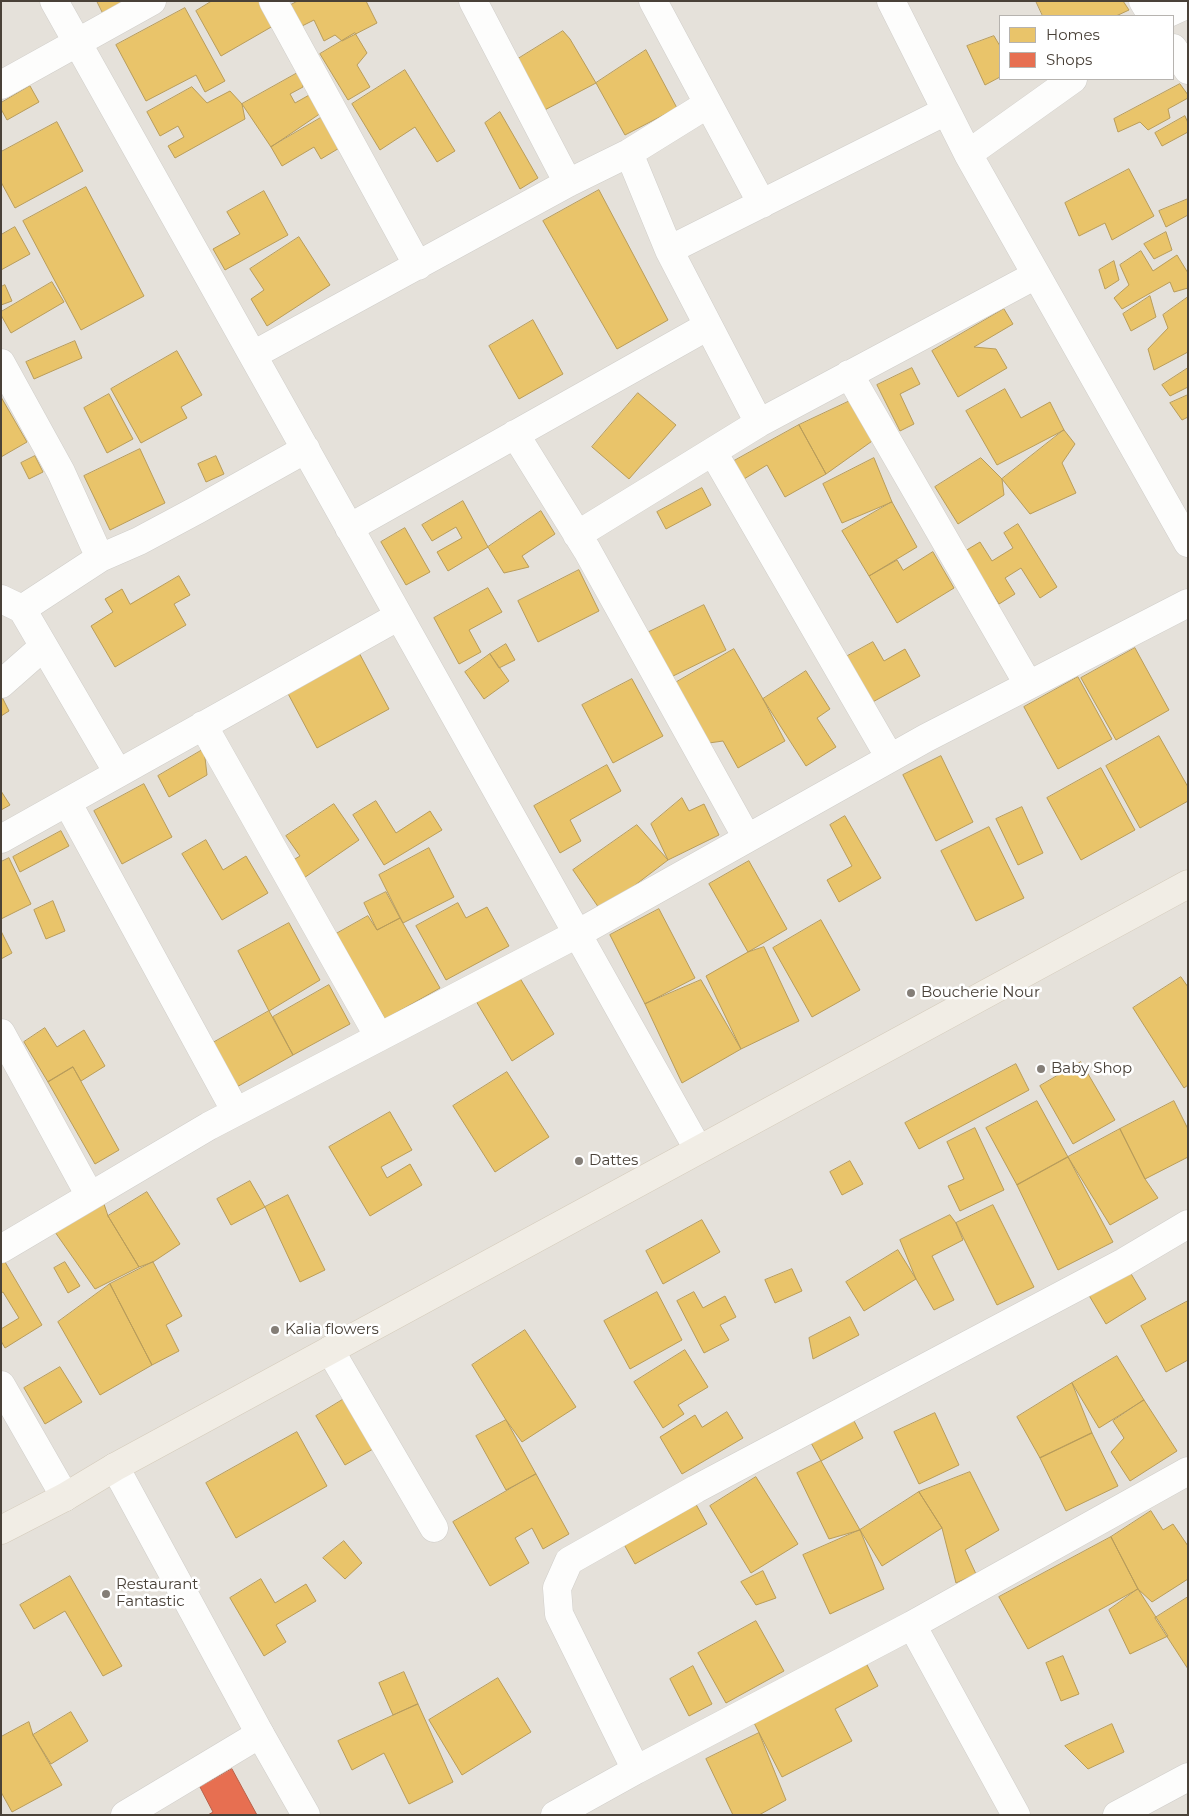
<!DOCTYPE html>
<style>
body{margin:0}
#map{position:relative;width:1189px;height:1816px;overflow:hidden;background:#f2f0ed;font-family:Montserrat,sans-serif}
canvas{display:block}
.frame{position:absolute;inset:0;border:2px solid #494138;pointer-events:none}
.legend{position:absolute;left:999px;top:15px;width:175px;height:65px;box-sizing:border-box;background:#fff;border:1px solid #b6b3af;margin:0;padding:6px 9px;list-style:none;font-size:15px;color:#494138}
.legend li{display:flex;align-items:center;gap:10px;height:25px}
.legend b{width:25px;border:1px solid #b6b3af}
</style>
<div id="map">
<canvas width="1189" height="1816"></canvas>
<div class="frame"></div>
<ul class="legend">
<li><b style="height:14px;background:#e9c46a"></b>Homes</li>
<li><b style="height:14px;background:#e76f51"></b>Shops</li>
</ul>
</div>
<script>
const g = document.querySelector('canvas').getContext('2d');
g.lineJoin = 'round';
function fillPath(path, color) {
  g.fillStyle = color;
  g.fill(path, 'evenodd');
}
function trace(path, color, width, dash) {
  g.strokeStyle = color;
  g.lineWidth = width;
  g.lineCap = dash ? 'butt' : 'round';
  g.setLineDash(dash || []);
  g.stroke(path);
}
function drawText(font, color, halo, rows, align = 'center') {
  g.font = font + ' Montserrat,sans-serif';
  g.lineWidth = 5;
  g.setLineDash([]);
  g.textBaseline = 'middle';
  g.strokeStyle = halo;
  g.fillStyle = color;
  for (const [text, x, y, turn = 0] of rows) {
    g.save();
    g.translate(x, y);
    g.rotate((+turn || 0) * Math.PI / 180);
    g.textAlign = isNaN(turn) ? turn : align;
    if (halo) g.strokeText(text, 0, 0);
    g.fillText(text, 0, 0);
    g.restore();
  }
}
const residential = new Path2D(`
 M 1,1 L 1188,1 L 1188,1815 L 1,1815 ZM 1000,16 L 1173,16 L 1173,79 L 1000,79 Z`);
const homes = new Path2D(`
 M 97,1 L 123,1 L 123,2 L 103,13 Z
 M 212,1 L 259,1 L 273,26 L 221,56 L 196,11 Z
 M 298,1 L 366,1 L 377,23 L 342,41 L 335,35 L 324,41 L 314,20 L 300,27 L 289,6 Z
 M 1036,1 L 1123,1 L 1129,10 L 1116,16 L 1043,16 Z
 M 185,8 L 225,81 L 205,92 L 196,75 L 146,101 L 116,45 Z
 M 563,31 L 570,39 L 596,83 L 539,113 L 513,62 Z
 M 355,33 L 367,53 L 357,65 L 370,87 L 348,100 L 320,54 Z
 M 994,36 L 1000,46 L 1000,77 L 985,85 L 967,46 Z
 M 646,50 L 677,108 L 625,135 L 596,83 Z
 M 405,70 L 455,151 L 437,162 L 415,127 L 380,150 L 352,104 Z
 M 301,71 L 303,87 L 290,94 L 295,103 L 311,94 L 321,113 L 271,147 L 242,104 Z
 M 1180,84 L 1188,95 L 1188,98 L 1168,109 L 1170,118 L 1148,130 L 1140,122 L 1118,132 L 1114,119 Z
 M 30,86 L 39,102 L 7,120 L 1,109 L 1,103 Z
 M 192,87 L 207,103 L 230,91 L 242,104 L 245,119 L 175,158 L 168,146 L 184,137 L 178,126 L 160,136 L 147,112 Z
 M 500,112 L 538,178 L 520,189 L 485,123 Z
 M 324,116 L 341,147 L 321,159 L 314,147 L 282,166 L 271,147 Z
 M 1185,116 L 1188,123 L 1188,132 L 1162,146 L 1155,133 Z
 M 57,122 L 83,171 L 15,208 L 1,182 L 1,152 Z
 M 1129,169 L 1154,216 L 1112,240 L 1105,223 L 1079,236 L 1065,203 Z
 M 86,187 L 144,296 L 81,330 L 23,221 Z
 M 599,190 L 668,320 L 617,349 L 543,221 Z
 M 264,191 L 288,235 L 225,270 L 213,249 L 240,234 L 227,212 Z
 M 1188,199 L 1188,215 L 1166,227 L 1159,211 Z
 M 15,227 L 30,254 L 1,270 L 1,235 Z
 M 1166,232 L 1172,250 L 1154,259 L 1144,244 Z
 M 299,237 L 330,285 L 267,326 L 251,299 L 264,290 L 250,269 Z
 M 1141,251 L 1153,271 L 1177,255 L 1188,273 L 1188,288 L 1174,292 L 1170,282 L 1122,309 L 1114,298 L 1129,285 L 1120,265 Z
 M 1114,261 L 1119,280 L 1105,289 L 1099,270 Z
 M 52,282 L 64,302 L 11,333 L 1,315 L 1,312 Z
 M 5,285 L 12,301 L 1,305 L 1,287 Z
 M 1150,296 L 1156,317 L 1131,331 L 1123,314 Z
 M 1188,297 L 1188,352 L 1154,370 L 1148,349 L 1168,328 L 1163,315 Z
 M 1004,309 L 1013,324 L 974,347 L 996,349 L 1007,368 L 958,397 L 932,351 Z
 M 533,320 L 563,374 L 519,399 L 489,346 Z
 M 75,341 L 82,358 L 34,379 L 26,362 Z
 M 177,351 L 202,395 L 181,407 L 187,418 L 141,443 L 111,389 Z
 M 912,368 L 920,384 L 900,394 L 914,424 L 900,431 L 877,385 Z
 M 1188,368 L 1188,387 L 1170,396 L 1162,385 Z
 M 1005,389 L 1021,418 L 1050,402 L 1064,430 L 997,465 L 966,411 Z
 M 638,393 L 676,425 L 629,479 L 592,447 Z
 M 109,394 L 133,439 L 107,453 L 84,408 Z
 M 1188,395 L 1188,417 L 1182,420 L 1170,403 Z
 M 1,397 L 27,442 L 1,457 Z
 M 852,400 L 875,439 L 826,474 L 799,425 Z
 M 799,425 L 826,474 L 785,497 L 767,465 L 744,479 L 734,461 Z
 M 1064,430 L 1075,444 L 1062,463 L 1076,493 L 1030,514 L 1002,479 Z
 M 140,449 L 165,503 L 110,530 L 84,476 Z
 M 35,456 L 43,472 L 29,479 L 21,463 Z
 M 216,456 L 224,474 L 206,482 L 198,464 Z
 M 874,458 L 892,502 L 842,523 L 823,484 Z
 M 981,458 L 1002,479 L 1004,495 L 958,524 L 935,487 Z
 M 702,488 L 711,505 L 666,529 L 657,512 Z
 M 463,501 L 488,547 L 448,571 L 437,552 L 462,538 L 456,527 L 432,541 L 422,525 Z
 M 892,502 L 917,547 L 869,576 L 842,531 Z
 M 541,511 L 555,534 L 522,556 L 529,567 L 504,573 L 488,547 Z
 M 1018,524 L 1057,587 L 1040,598 L 1021,568 L 1005,578 L 1015,594 L 999,604 L 965,551 L 980,542 L 992,561 L 1013,548 L 1004,533 Z
 M 405,528 L 430,572 L 406,585 L 381,542 Z
 M 933,552 L 954,588 L 897,623 L 869,576 L 897,560 L 903,570 Z
 M 579,570 L 599,611 L 538,642 L 518,601 Z
 M 179,576 L 190,595 L 174,604 L 186,625 L 115,667 L 91,626 L 113,612 L 105,599 L 122,589 L 130,604 Z
 M 488,588 L 502,612 L 469,630 L 481,652 L 459,664 L 434,618 Z
 M 704,605 L 726,650 L 669,678 L 647,633 Z
 M 873,642 L 884,661 L 905,649 L 920,676 L 869,704 L 844,658 Z
 M 506,644 L 515,660 L 499,668 L 490,654 Z
 M 1135,648 L 1169,710 L 1116,740 L 1081,678 Z
 M 357,649 L 389,709 L 317,748 L 285,688 Z
 M 734,649 L 763,699 L 785,741 L 738,768 L 723,741 L 709,743 L 675,683 Z
 M 490,654 L 509,681 L 484,699 L 465,672 Z
 M 806,671 L 830,709 L 817,718 L 836,747 L 806,766 L 763,699 Z
 M 1078,677 L 1112,739 L 1058,769 L 1024,707 Z
 M 632,679 L 663,736 L 613,763 L 582,705 Z
 M 2,697 L 9,711 L 1,716 L 1,698 Z
 M 1159,736 L 1188,787 L 1188,801 L 1140,828 L 1106,766 Z
 M 204,749 L 207,775 L 169,797 L 158,776 Z
 M 941,756 L 973,822 L 936,841 L 903,775 Z
 M 607,765 L 621,791 L 570,820 L 581,841 L 560,853 L 534,806 Z
 M 1101,768 L 1135,830 L 1081,860 L 1047,798 Z
 M 144,784 L 172,837 L 122,864 L 94,811 Z
 M 1,791 L 10,805 L 1,810 Z
 M 682,798 L 689,811 L 704,804 L 719,835 L 668,860 L 651,824 Z
 M 376,801 L 396,833 L 430,811 L 442,830 L 384,865 L 353,815 Z
 M 334,804 L 359,840 L 301,880 L 290,862 L 300,856 L 286,836 Z
 M 1022,807 L 1043,853 L 1018,865 L 996,819 Z
 M 845,816 L 881,878 L 839,902 L 827,880 L 852,866 L 830,825 Z
 M 637,825 L 668,860 L 601,911 L 573,870 Z
 M 989,827 L 1024,898 L 976,921 L 941,851 Z
 M 61,831 L 69,846 L 20,872 L 13,857 Z
 M 206,840 L 223,870 L 246,856 L 268,893 L 222,920 L 182,854 Z
 M 429,848 L 454,897 L 403,923 L 379,875 Z
 M 9,858 L 31,904 L 1,919 L 1,862 Z
 M 749,861 L 787,929 L 748,952 L 709,884 Z
 M 386,892 L 400,918 L 377,930 L 364,903 Z
 M 53,901 L 65,931 L 46,939 L 34,910 Z
 M 458,903 L 466,918 L 487,907 L 509,946 L 446,980 L 416,926 Z
 M 659,909 L 695,978 L 645,1004 L 610,935 Z
 M 368,916 L 377,930 L 400,918 L 440,988 L 385,1019 L 336,934 Z
 M 821,920 L 860,990 L 812,1017 L 773,948 Z
 M 289,923 L 320,980 L 269,1011 L 238,951 Z
 M 1,931 L 12,953 L 1,959 Z
 M 764,947 L 799,1021 L 741,1049 L 706,976 L 748,952 Z
 M 518,975 L 554,1034 L 512,1061 L 476,1001 Z
 M 1181,977 L 1188,987 L 1188,1085 L 1184,1088 L 1133,1008 Z
 M 701,980 L 741,1049 L 682,1083 L 645,1004 Z
 M 329,985 L 350,1024 L 293,1055 L 273,1017 Z
 M 269,1011 L 293,1055 L 235,1088 L 211,1044 Z
 M 45,1028 L 57,1047 L 84,1030 L 105,1066 L 81,1081 L 73,1067 L 48,1082 L 24,1042 Z
 M 1081,1062 L 1115,1120 L 1073,1144 L 1040,1086 Z
 M 1016,1064 L 1029,1090 L 919,1149 L 905,1123 Z
 M 73,1067 L 119,1150 L 95,1164 L 48,1082 Z
 M 507,1072 L 549,1137 L 495,1172 L 453,1106 Z
 M 1037,1101 L 1068,1157 L 1017,1185 L 986,1128 Z
 M 1174,1101 L 1188,1129 L 1188,1157 L 1145,1179 L 1120,1129 Z
 M 390,1112 L 412,1150 L 381,1167 L 387,1178 L 410,1164 L 422,1185 L 370,1216 L 329,1147 Z
 M 975,1128 L 1004,1190 L 960,1211 L 948,1186 L 964,1179 L 947,1142 Z
 M 1120,1129 L 1145,1179 L 1158,1198 L 1110,1225 L 1068,1157 Z
 M 1068,1157 L 1113,1242 L 1058,1270 L 1017,1185 Z
 M 850,1161 L 863,1184 L 842,1195 L 830,1172 Z
 M 250,1181 L 265,1207 L 231,1225 L 217,1199 Z
 M 147,1192 L 180,1244 L 153,1262 L 139,1267 L 108,1216 Z
 M 288,1195 L 325,1270 L 300,1282 L 265,1207 Z
 M 104,1204 L 108,1216 L 139,1267 L 95,1289 L 55,1232 Z
 M 993,1205 L 1034,1287 L 997,1305 L 956,1223 Z
 M 950,1215 L 956,1223 L 963,1240 L 932,1256 L 954,1300 L 934,1310 L 916,1279 L 900,1240 Z
 M 702,1220 L 720,1252 L 663,1284 L 646,1251 Z
 M 898,1250 L 916,1279 L 864,1311 L 846,1282 Z
 M 5,1262 L 42,1325 L 5,1348 L 1,1341 L 1,1329 L 19,1318 L 3,1292 L 1,1293 L 1,1264 Z
 M 65,1262 L 80,1286 L 68,1293 L 54,1268 Z
 M 153,1262 L 182,1316 L 166,1325 L 179,1351 L 152,1365 L 110,1284 Z
 M 1124,1262 L 1146,1299 L 1106,1324 L 1084,1287 Z
 M 792,1269 L 802,1291 L 775,1303 L 765,1280 Z
 M 110,1284 L 152,1365 L 100,1395 L 58,1322 Z
 M 657,1292 L 682,1340 L 630,1369 L 604,1321 Z
 M 694,1292 L 703,1308 L 725,1296 L 736,1317 L 720,1325 L 729,1340 L 704,1353 L 677,1301 Z
 M 1188,1301 L 1188,1360 L 1166,1372 L 1141,1326 Z
 M 850,1317 L 859,1335 L 813,1359 L 809,1338 Z
 M 525,1330 L 576,1407 L 522,1442 L 506,1420 L 472,1365 Z
 M 685,1350 L 708,1387 L 678,1405 L 684,1414 L 663,1428 L 634,1382 Z
 M 1117,1356 L 1144,1400 L 1099,1428 L 1072,1383 Z
 M 60,1367 L 82,1402 L 45,1424 L 24,1388 Z
 M 1072,1383 L 1092,1433 L 1040,1458 L 1017,1417 Z
 M 344,1399 L 373,1449 L 345,1465 L 316,1416 Z
 M 1144,1400 L 1177,1451 L 1130,1481 L 1111,1452 L 1124,1438 L 1113,1421 Z
 M 727,1412 L 743,1438 L 682,1474 L 660,1437 L 695,1415 L 702,1427 Z
 M 935,1413 L 959,1465 L 919,1484 L 894,1432 Z
 M 853,1419 L 863,1438 L 821,1461 L 810,1441 Z
 M 506,1420 L 536,1474 L 506,1490 L 476,1436 Z
 M 297,1432 L 327,1486 L 236,1538 L 206,1483 Z
 M 1092,1433 L 1118,1486 L 1066,1511 L 1040,1458 Z
 M 821,1461 L 860,1530 L 829,1539 L 797,1473 Z
 M 970,1472 L 999,1530 L 965,1550 L 976,1574 L 956,1583 L 942,1528 L 919,1492 Z
 M 536,1474 L 569,1534 L 543,1549 L 532,1528 L 515,1538 L 529,1563 L 490,1586 L 453,1522 Z
 M 756,1477 L 798,1544 L 751,1573 L 710,1506 Z
 M 919,1492 L 942,1528 L 882,1566 L 860,1530 Z
 M 693,1499 L 707,1524 L 635,1564 L 621,1539 Z
 M 1151,1511 L 1163,1530 L 1173,1524 L 1188,1546 L 1188,1579 L 1152,1602 L 1138,1589 L 1111,1537 Z
 M 860,1530 L 884,1589 L 830,1614 L 803,1555 Z
 M 1111,1537 L 1138,1589 L 1028,1649 L 999,1597 Z
 M 344,1541 L 362,1563 L 345,1579 L 323,1558 Z
 M 763,1571 L 776,1598 L 756,1605 L 741,1582 Z
 M 70,1576 L 122,1666 L 103,1676 L 65,1611 L 34,1629 L 20,1605 Z
 M 261,1579 L 275,1603 L 306,1584 L 316,1601 L 276,1625 L 286,1642 L 264,1656 L 230,1598 Z
 M 1138,1589 L 1168,1636 L 1130,1654 L 1109,1610 Z
 M 1188,1597 L 1188,1669 L 1155,1618 Z
 M 756,1621 L 784,1671 L 726,1703 L 698,1653 Z
 M 1063,1656 L 1079,1694 L 1061,1701 L 1046,1663 Z
 M 866,1663 L 878,1686 L 835,1709 L 852,1741 L 782,1777 L 753,1721 Z
 M 693,1666 L 712,1704 L 689,1716 L 670,1679 Z
 M 404,1672 L 418,1704 L 393,1715 L 379,1683 Z
 M 498,1678 L 531,1732 L 462,1775 L 429,1720 Z
 M 418,1704 L 453,1782 L 409,1804 L 384,1753 L 352,1770 L 338,1741 Z
 M 71,1712 L 88,1741 L 51,1764 L 33,1735 Z
 M 29,1722 L 33,1735 L 62,1785 L 12,1812 L 1,1792 L 1,1737 Z
 M 1112,1724 L 1124,1752 L 1088,1769 L 1065,1746 Z
 M 759,1733 L 786,1800 L 759,1815 L 733,1815 L 706,1759 Z`);
const shops = new Path2D(`
 M 232,1769 L 257,1815 L 208,1815 L 213,1812 L 200,1787 Z`);
const minor = new Path2D(`
 M 54,1 L 698,1149
 M 273,1 L 418,266
 M 473,1 L 568,183
 M 653,1 L 762,204
 M 891,1 L 968,154 L 1188,543
 M 1143,1 L 1152,16
 M 1162,16 L 1188,4
 M 1173,48 L 1188,70
 M 1,85 L 152,1
 M 629,153 L 669,250 L 759,423
 M 968,154 L 1073,79
 M 669,250 L 946,111
 M 253,355 L 568,183 L 629,153 L 708,104
 M 1,363 L 61,472 L 100,558
 M 849,374 L 1028,684
 M 515,434 L 587,550 L 747,838
 M 713,452 L 890,758
 M 349,528 L 708,326
 M 577,535 L 759,423 L 1036,275
 M 1,599 L 22,609 L 100,558 L 139,541 L 197,510 L 306,449
 M 22,609 L 118,773
 M 1,684 L 43,647
 M 203,725 L 379,1037
 M 67,802 L 236,1112
 M 1,839 L 399,616
 M 1,1033 L 90,1196
 M 1,1249 L 209,1126 L 577,934 L 926,738 L 1188,603
 M 330,1350 L 434,1528
 M 1,1385 L 65,1497
 M 912,1625 L 1016,1815
 M 636,1770 L 912,1625 L 1188,1471
 M 125,1815 L 260,1734
 M 555,1815 L 636,1770 L 559,1614 L 557,1588 L 569,1561 L 696,1489 L 1124,1262 L 1188,1224
 M 1117,1815 L 1188,1777`);
const tertiary = new Path2D(`
 M 115,1467 L 260,1734 L 306,1815`);
const primary = new Path2D(`
 M 1,1530 L 65,1497 L 115,1467 L 1188,884`);
const markers = [
 [911,993,5,"#847e77"],
 [1041,1069,5,"#847e77"],
 [579,1161,5,"#847e77"],
 [275,1330,5,"#847e77"],
 [106,1594,5,"#847e77"]
];
const poiNames = [
 ["Boucherie Nour",921,993],
 ["Baby Shop",1051,1069],
 ["Dattes",589,1161],
 ["Kalia flowers",285,1330],
 ["Restaurant",116,1585],
 ["Fantastic",116,1602]
];
fillPath(residential, '#e5e1da');
fillPath(homes, '#e9c46a');
trace(homes, '#b99d5b', 1);
fillPath(shops, '#e76f51');
trace(shops, '#b8614a', 1);
trace(minor, '#d0ceca', 29);
trace(tertiary, '#d0ceca', 29);
trace(primary, '#d4cbbb', 29);
trace(minor, '#fdfdfc', 28);
trace(tertiary, '#fdfdfc', 28);
trace(primary, '#f1ede5', 28);
for (const [x, y, r, color] of markers) {
  const dot = new Path2D();
  dot.arc(x, y, r, 0, 2 * Math.PI);
  g.fillStyle = color;
  g.fill(dot);
  trace(dot, '#fff', 2);
}
drawText('15px', '#494138', '#fff', poiNames, 'left');
</script>
